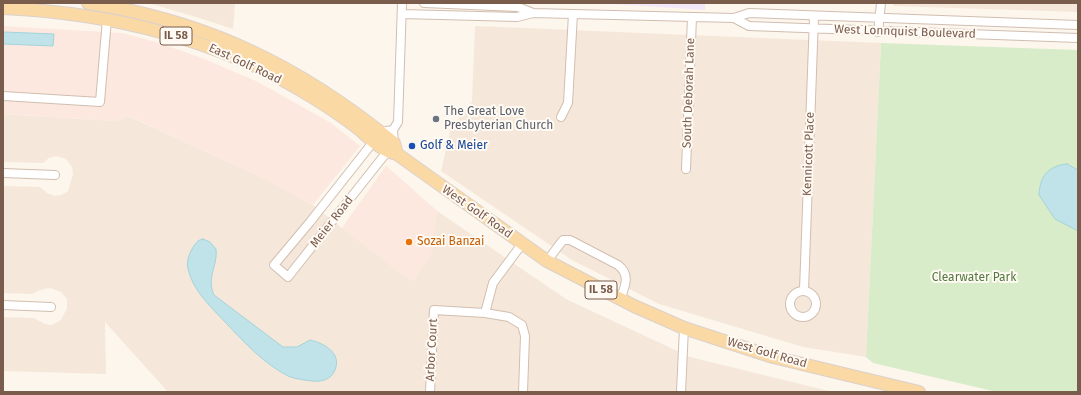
<!DOCTYPE html>
<style>
body{margin:0}
#map{position:relative;width:1081px;height:395px;overflow:hidden;background:#fdf6ec;font-family:"Fira Sans",sans-serif}
canvas{display:block}
.frame{position:absolute;inset:0;border:4px solid #7a5c4d;pointer-events:none}
</style>
<div id="map">
<canvas width="1081" height="395"></canvas>
<div class="frame"></div>
</div>
<script>
const g = document.querySelector('canvas').getContext('2d');
g.lineJoin = 'round';
function fillPath(path, color) {
  g.fillStyle = color;
  g.fill(path, 'evenodd');
}
function trace(path, color, width, dash) {
  g.strokeStyle = color;
  g.lineWidth = width;
  g.lineCap = dash ? 'butt' : 'round';
  g.setLineDash(dash || []);
  g.stroke(path);
}
function drawText(font, color, halo, rows, align = 'center') {
  g.font = font + ' "Fira Sans",sans-serif';
  g.lineWidth = 4;
  g.setLineDash([]);
  g.textBaseline = 'middle';
  g.strokeStyle = halo;
  g.fillStyle = color;
  for (const [text, x, y, turn = 0] of rows) {
    g.save();
    g.translate(x, y);
    g.rotate((+turn || 0) * Math.PI / 180);
    g.textAlign = isNaN(turn) ? turn : align;
    if (halo) g.strokeText(text, 0, 0);
    g.fillText(text, 0, 0);
    g.restore();
  }
}
const residential = new Path2D(`
 M 148,3 L 235,4 L 233,29 L 196,17 Z
 M 893,3 L 1078,3 L 1078,12 L 893,6 Z
 M 475,26 L 881,43 L 866,357 L 803,347 L 659,304 L 572,260 L 441,171 L 451,128 L 472,102 Z
 M 3,114 L 116,121 L 128,116 L 268,180 L 313,205 L 342,228 L 386,166 L 437,211 L 566,299 L 690,357 L 833,392 L 168,392 L 105,322 L 106,374 L 3,371 L 3,317 L 34,318 L 45,324 L 52,325 L 61,320 L 67,308 L 67,299 L 61,292 L 50,288 L 40,290 L 32,294 L 3,293 L 3,186 L 40,187 L 47,193 L 55,196 L 61,195 L 68,191 L 73,174 L 72,167 L 66,159 L 56,156 L 49,158 L 43,163 L 3,162 Z`);
const commercial = new Path2D(`
 M 3,26 L 122,33 L 156,42 L 202,58 L 256,81 L 331,123 L 360,146 L 313,205 L 267,180 L 129,116 L 116,121 L 3,114 Z
 M 386,166 L 437,211 L 431,255 L 412,282 L 342,228 Z`);
const education = new Path2D(`
 M 597,3 L 705,3 L 705,10 Z`);
const green = new Path2D(`
 M 881,43 L 1078,50 L 1078,392 L 997,392 L 873,363 L 866,357 Z`);
const water = new Path2D(`
 M 4,32 L 54,34 L 53,46 L 3,44 Z
 M 1067,164 L 1078,170 L 1078,231 L 1055,219 L 1039,195 C 1040,176 1048,166 1067,164 Z
 M 203,239 L 210,242 L 216,249 C 218,266 206,278 214,295 L 283,347 L 297,347 L 310,340 C 324,343 342,353 335,370 C 331,380 321,382 312,381 C 304,380 295,379 288,376 C 263,363 245,343 226,323 C 211,307 193,291 188,269 C 186,262 189,255 192,249 C 195,244 197,240 203,239 Z`);
const street = new Path2D(`
 M 424,3 L 518,7 L 533,13 L 734,18 L 749,13 L 1078,25
 M 402,14 L 517,17 L 533,13
 M 734,18 L 749,26 L 1078,38
 M 878,32 L 881,3
 M 3,96 L 100,102 L 107,19
 M 561,117 L 568,103 L 573,14
 M 393,130 L 381,132 L 310,222 L 274,265 L 288,277 L 394,143 L 393,130 L 398,122 L 402,3
 M 686,169 L 692,17
 M 3,173 L 55,175
 M 547,261 L 563,240 L 570,240 L 618,265 C 631,275 625,286 620,300
 M 804,290 L 814,17
 M790 304a13 13 0 1 1 26 0a13 13 0 1 1-26 0Z
 M 3,305 L 51,307
 M 485,313 L 493,283 L 522,244
 M 430,392 L 434,310 L 485,313 L 509,317 L 522,325 L 525,336 L 523,392
 M 681,392 L 684,328`);
const primary = new Path2D(`
 M 88,3 C 208,21 301,67 394,143 L 397,154
 M 3,8 C 109,13 212,37 304,92 C 321,102 339,114 355,126 C 368,136 379,150 397,154 L 547,261 L 634,306 L 684,328 L 773,357 L 919,392`);
const markers = [
 [436,119,4,"#6b7280"],
 [412,146,4,"#1a4fb4"],
 [409,242,4,"#e8710a"]
];
const shields = [
 [176,36,32],
 [601,290,32]
];
const shieldNames = [
 ["IL 58",176,36],
 ["IL 58",601,290]
];
const streetNames = [
 ["West Lonnquist Boulevard",905,32,2],
 ["East Golf Road",245,64,25],
 ["South Deborah Lane",689,93,-88],
 ["Kennicott Place",809,154,-88],
 ["West Golf Road",477,212,35],
 ["Meier Road",332,222,-52],
 ["Arbor Court",432,350,-87],
 ["West Golf Road",767,353,16]
];
const worshipNames = [
 ["The Great Love",444,112],
 ["Presbyterian Church",444,126]
];
const transitNames = [
 ["Golf & Meier",420,146]
];
const foodNames = [
 ["Sozai Banzai",417,242]
];
const parkNames = [
 ["Clearwater Park",974,278]
];
fillPath(residential, '#f5e8da');
fillPath(commercial, '#fde8e0');
fillPath(education, '#f3e8fa');
fillPath(green, '#d8ecc9');
fillPath(water, '#bfe3e8');
trace(water, '#a5d3da', 1);
trace(street, '#d1beb0', 10);
trace(primary, '#dad1cd', 14);
trace(street, '#fff', 8);
trace(primary, '#fbd9a5', 12);
for (const [x, y, r, color] of markers) {
  const dot = new Path2D();
  dot.arc(x, y, r, 0, 2 * Math.PI);
  g.fillStyle = color;
  g.fill(dot);
  trace(dot, '#fffaf3', 1.5);
}
for (const [x, y, w] of shields) {
  const box = new Path2D();
  box.roundRect(x - w / 2, y - 9, w, 18, 3);
  g.fillStyle = '#fffaf3';
  g.fill(box);
  trace(box, '#7a5c4d', 1);
}
drawText('bold 11px', '#7a5c4d', null, shieldNames);
drawText('12px', '#7a5c4d', '#fffaf3', streetNames);
drawText('12px', '#5b616d', '#fffaf3', worshipNames, 'left');
drawText('12px', '#164399', '#fffaf3', transitNames, 'left');
drawText('12px', '#c56008', '#fffaf3', foodNames, 'left');
drawText('12px', '#537a41', '#fffaf3', parkNames);
</script>
